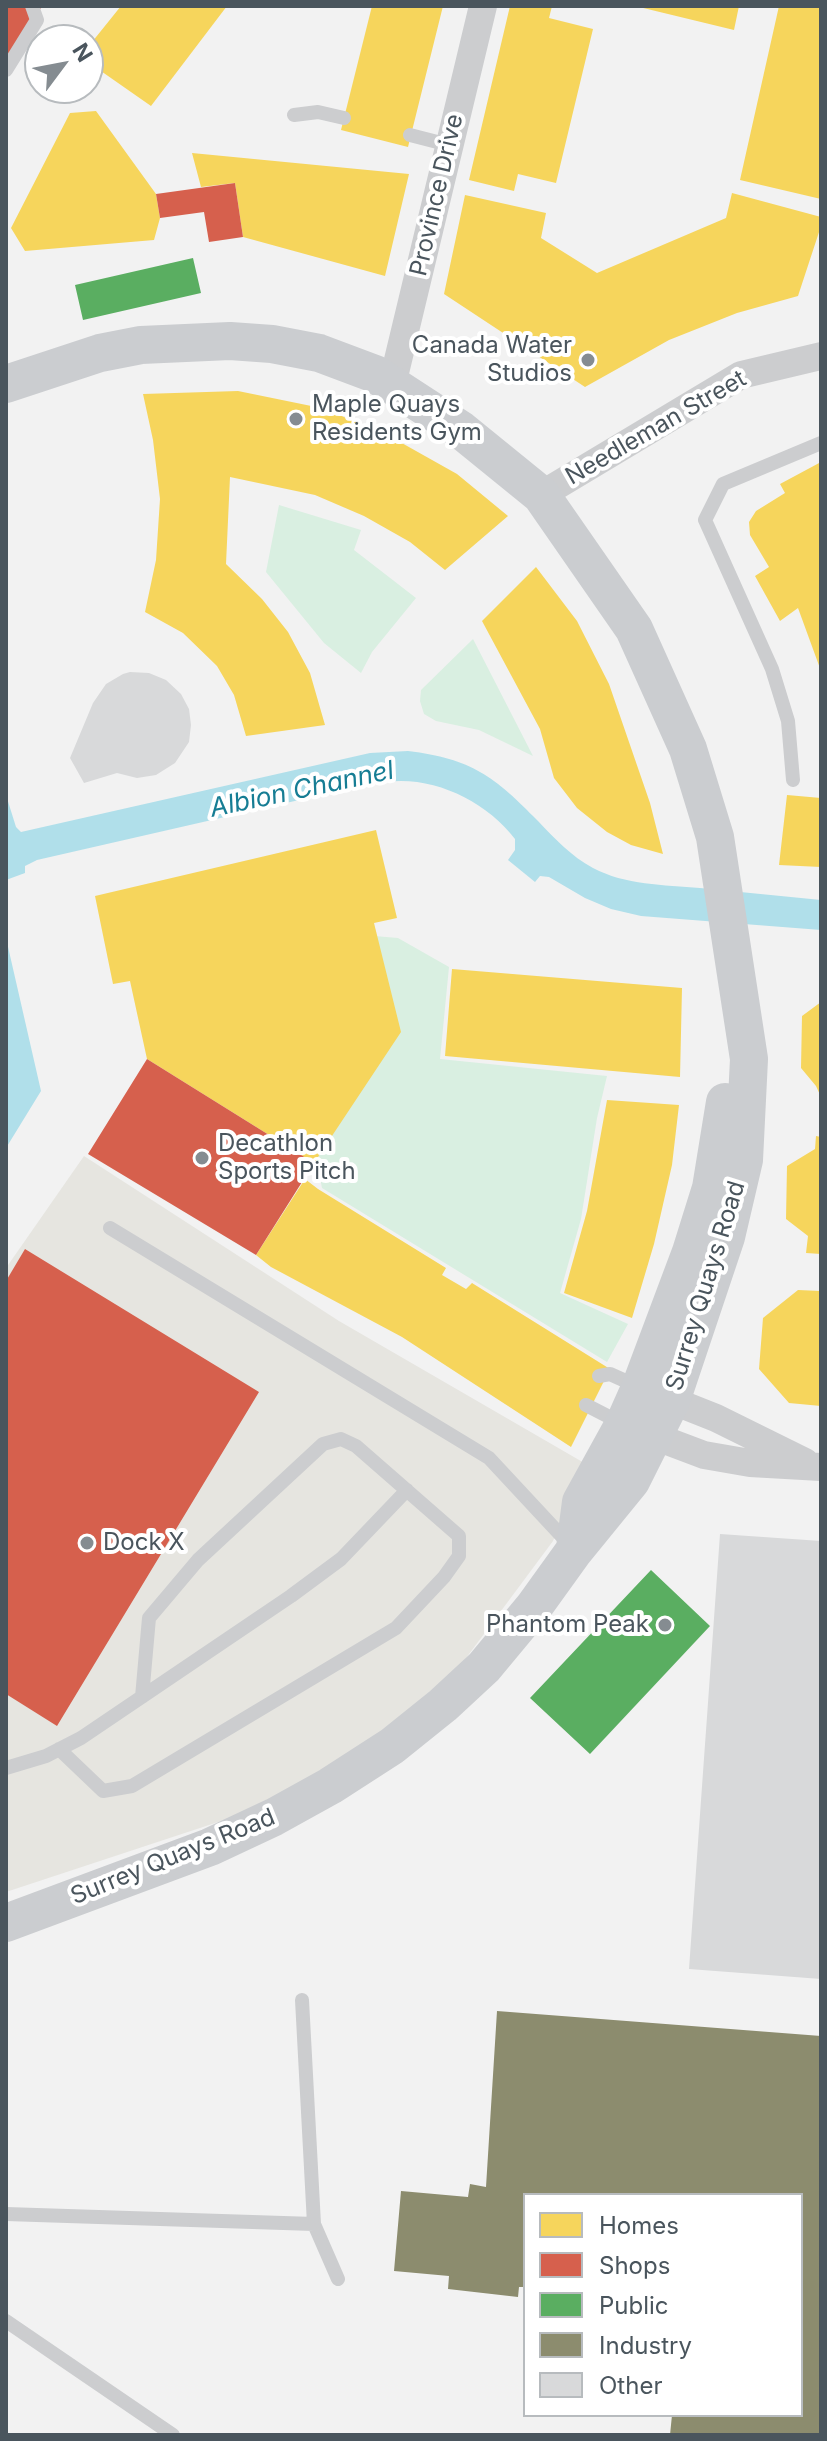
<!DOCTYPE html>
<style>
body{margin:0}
#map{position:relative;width:827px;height:2441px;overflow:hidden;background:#f2f2f2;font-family:Inter,sans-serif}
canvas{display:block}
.frame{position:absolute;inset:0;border:8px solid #4a555d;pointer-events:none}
.legend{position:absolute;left:523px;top:2193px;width:280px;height:224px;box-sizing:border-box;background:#fff;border:2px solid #b7bbbe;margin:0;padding:10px 14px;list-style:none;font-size:24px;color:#4a555d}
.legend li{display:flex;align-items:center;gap:16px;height:40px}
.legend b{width:40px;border:2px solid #b7bbbe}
.north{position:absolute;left:24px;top:24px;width:80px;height:80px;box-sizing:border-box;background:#fff;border:2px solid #b7bbbe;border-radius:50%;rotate:58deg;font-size:22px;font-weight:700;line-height:32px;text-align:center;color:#4a555d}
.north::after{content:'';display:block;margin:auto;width:28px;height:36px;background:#858c91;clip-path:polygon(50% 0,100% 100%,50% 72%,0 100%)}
</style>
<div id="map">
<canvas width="827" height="2441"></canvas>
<div class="frame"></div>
<ul class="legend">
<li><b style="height:22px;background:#f6d55c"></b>Homes</li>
<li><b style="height:22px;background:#d6604d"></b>Shops</li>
<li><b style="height:22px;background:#5aae61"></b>Public</li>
<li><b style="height:22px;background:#8c8c6e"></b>Industry</li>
<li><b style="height:22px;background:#d8d9da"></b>Other</li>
</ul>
<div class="north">N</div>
</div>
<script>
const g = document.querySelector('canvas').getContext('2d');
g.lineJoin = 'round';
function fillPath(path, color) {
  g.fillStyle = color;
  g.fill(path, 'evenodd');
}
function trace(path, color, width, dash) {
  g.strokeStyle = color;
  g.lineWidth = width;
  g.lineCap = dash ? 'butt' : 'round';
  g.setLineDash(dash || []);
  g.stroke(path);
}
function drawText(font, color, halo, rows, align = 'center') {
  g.font = font + ' Inter,sans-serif';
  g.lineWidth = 8;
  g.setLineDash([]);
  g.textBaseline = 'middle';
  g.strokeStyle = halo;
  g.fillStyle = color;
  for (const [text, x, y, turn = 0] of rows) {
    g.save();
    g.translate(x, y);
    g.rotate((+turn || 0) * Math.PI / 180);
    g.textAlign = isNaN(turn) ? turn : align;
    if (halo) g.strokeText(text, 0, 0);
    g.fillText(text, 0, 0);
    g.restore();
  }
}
const commercial = new Path2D(`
 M 84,1156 L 339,1321 L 586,1464 L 553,1541 L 449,1681 L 303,1794 L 6,1892 L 6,1268 Z`);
const green = new Path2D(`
 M 279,505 L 361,530 L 354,550 L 416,598 L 372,652 L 361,673 L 324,643 L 266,572 Z
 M 473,639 L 533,756 L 479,730 L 436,721 L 424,714 L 420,701 L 421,690 Z
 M 351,934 L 398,938 L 449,967 L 440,1059 L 607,1076 L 597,1118 L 581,1219 L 560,1293 L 628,1324 L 607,1362 L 322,1188 L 314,1146 Z`);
const water = new Path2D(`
 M 408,751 C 472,759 494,776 538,821 C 555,839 571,856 593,868 C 625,885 664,885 700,888 C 740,892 781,896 821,900 L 821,930 L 641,916 L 611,909 L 585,898 L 549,877 L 540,876 L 535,882 L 508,860 L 515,850 L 515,839 C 489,805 444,781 401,781 C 390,781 379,783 369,784 L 37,860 L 25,866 L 25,873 L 6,880 L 6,795 L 16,827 L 21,832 L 370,753 Z
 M 6,938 L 41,1091 L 6,1148 Z`);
const homes = new Path2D(`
 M 121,6 L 227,6 L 151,106 L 88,62 L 88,47 Z
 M 372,6 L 443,6 L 408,147 L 341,130 Z
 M 510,6 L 552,6 L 549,18 L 593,29 L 556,183 L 518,174 L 514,191 L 469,180 Z
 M 635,6 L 739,6 L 734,30 Z
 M 779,6 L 821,6 L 821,199 L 740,180 Z
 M 96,111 L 156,194 L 160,218 L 154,240 L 25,251 L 11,228 L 70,113 Z
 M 192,153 L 409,174 L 385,276 L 243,237 L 235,183 L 201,187 Z
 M 732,193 L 821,217 L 821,226 L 798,296 L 737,313 L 669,340 L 585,387 L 444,294 L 465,195 L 546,213 L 541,238 L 597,273 L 726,218 Z
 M 238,391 L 326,409 L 400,442 L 457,474 L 508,516 L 445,570 L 410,542 L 364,516 L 315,495 L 230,477 L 226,564 L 262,599 L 288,632 L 310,673 L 325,725 L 246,736 L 234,695 L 217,666 L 183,633 L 145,612 L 156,560 L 160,499 L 153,440 L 143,394 Z
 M 821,462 L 821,671 L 798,608 L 780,621 L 755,576 L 769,567 L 750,535 L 749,522 L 756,511 L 785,493 L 780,484 Z
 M 536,567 L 577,621 L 609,684 L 650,803 L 663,854 L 631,845 L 607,832 L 577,808 L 554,778 L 540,729 L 482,621 Z
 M 787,795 L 821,798 L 821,867 L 779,865 Z
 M 376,830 L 397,918 L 374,923 L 401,1032 L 314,1163 L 147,1059 L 130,981 L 113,984 L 95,896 Z
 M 452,969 L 682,988 L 680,1077 L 445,1056 Z
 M 821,1002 L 821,1097 L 816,1086 L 801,1068 L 802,1016 Z
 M 607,1100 L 679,1105 L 672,1165 L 654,1244 L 632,1318 L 564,1293 L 587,1211 Z
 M 816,1136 L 821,1137 L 821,1254 L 806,1253 L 808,1236 L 786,1219 L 787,1166 L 815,1149 Z
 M 305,1179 L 318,1189 L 446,1268 L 442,1275 L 466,1289 L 472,1283 L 610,1369 L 571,1447 L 402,1337 L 271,1267 L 256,1255 Z
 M 798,1290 L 821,1291 L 821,1406 L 789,1403 L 759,1369 L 763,1318 Z`);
const shops = new Path2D(`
 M 6,6 L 42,6 L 6,65 Z
 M 235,183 L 243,237 L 209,242 L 204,212 L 160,218 L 156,194 Z
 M 147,1059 L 314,1163 L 256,1255 L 88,1154 Z
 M 25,1249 L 259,1392 L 57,1726 L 6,1694 L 6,1281 Z`);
const public = new Path2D(`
 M 193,258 L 201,293 L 83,320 L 75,285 Z
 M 651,1570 L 710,1626 L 590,1754 L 530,1698 Z`);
const industry = new Path2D(`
 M 497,2011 L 821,2036 L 821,2435 L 670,2435 L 672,2415 L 801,2415 L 801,2195 L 525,2195 L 525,2287 L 519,2287 L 518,2297 L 448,2289 L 449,2276 L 394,2271 L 401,2191 L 468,2197 L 470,2184 L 486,2187 Z`);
const building = new Path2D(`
 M 130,672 L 149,673 L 166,680 L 181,694 L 189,709 L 191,725 L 189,742 L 175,763 L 156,775 L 137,778 L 117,773 L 84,783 L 70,758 L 93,703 L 106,684 L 123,674 Z
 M 720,1534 L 821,1541 L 821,1979 L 689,1969 Z`);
const lane = new Path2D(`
 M 6,70 L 37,20 L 32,6
 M 294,115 L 318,112 L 344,118
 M 410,135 L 449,145
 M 793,780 L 788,721 L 772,669 L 705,520 L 723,484 L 821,443
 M 110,1228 L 489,1458 L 569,1544
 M 599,1376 L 610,1374 L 639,1387
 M 586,1405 L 623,1424
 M 59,1749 L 103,1791 L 132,1786 L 396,1628 L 444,1577 L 459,1556 L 459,1536 L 356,1446 L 341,1439 L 323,1444 L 198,1560 L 149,1618 L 142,1697
 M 6,1768 L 46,1756 L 81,1738 L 291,1596 L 341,1559 L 407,1490
 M 302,2000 L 314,2224 L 338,2279
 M 6,2214 L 314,2224
 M 6,2321 L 173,2435`);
const street = new Path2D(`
 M 392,385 L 483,6
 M 541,495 L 741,375 L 821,356
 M 653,1393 L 716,1418 L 805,1462
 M 635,1429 L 704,1455 L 750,1463 L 821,1467`);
const secondary = new Path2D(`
 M 6,384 L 100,353 L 141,345 L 230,341 L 272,344 L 319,353 L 375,374 L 461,430 L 541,495 L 634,629 L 688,749 L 715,837 L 749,1059 L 744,1160 L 726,1237 L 671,1401 L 631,1481 L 574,1551 L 533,1608 L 484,1667 L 443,1705 L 392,1746 L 330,1786 L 274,1817 L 210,1847 L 6,1923
 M 575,1548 L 581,1502 L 624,1424 L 640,1388 L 691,1252 L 711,1188 L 725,1102`);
const markers = [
 [588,360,8,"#858c91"],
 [296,419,8,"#858c91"],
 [202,1158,8,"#858c91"],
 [87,1543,8,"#858c91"],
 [665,1625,8,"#858c91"]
];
const streetNames = [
 ["Province Drive",437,195,-77],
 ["Needleman Street",656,428,-30],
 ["Surrey Quays Road",706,1286,-73],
 ["Surrey Quays Road",173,1857,-22]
];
const poiNames = [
 ["Canada Water",572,346,"right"],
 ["Studios",572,374,"right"],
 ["Maple Quays",312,405],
 ["Residents Gym",312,433],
 ["Decathlon",218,1144],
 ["Sports Pitch",218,1172],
 ["Dock X",103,1543],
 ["Phantom Peak",649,1625,"right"]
];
const waterNames = [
 ["Albion Channel",302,790,-12]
];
fillPath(commercial, '#e6e5e0');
fillPath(green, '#d9efe1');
fillPath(water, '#b0dfea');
fillPath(homes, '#f6d55c');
fillPath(shops, '#d6604d');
fillPath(public, '#5aae61');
fillPath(industry, '#8c8c6e');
fillPath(building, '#d8d9da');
trace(lane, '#cccdcf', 14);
trace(street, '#cccdcf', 28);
trace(secondary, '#cbcdd0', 38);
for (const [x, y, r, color] of markers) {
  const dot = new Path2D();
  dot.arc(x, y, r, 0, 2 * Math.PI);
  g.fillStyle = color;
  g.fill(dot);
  trace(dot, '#fff', 3);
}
drawText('24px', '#4a555d', '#fff', streetNames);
drawText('24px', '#4a555d', '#fff', poiNames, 'left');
drawText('italic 26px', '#167d94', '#fff', waterNames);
</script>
